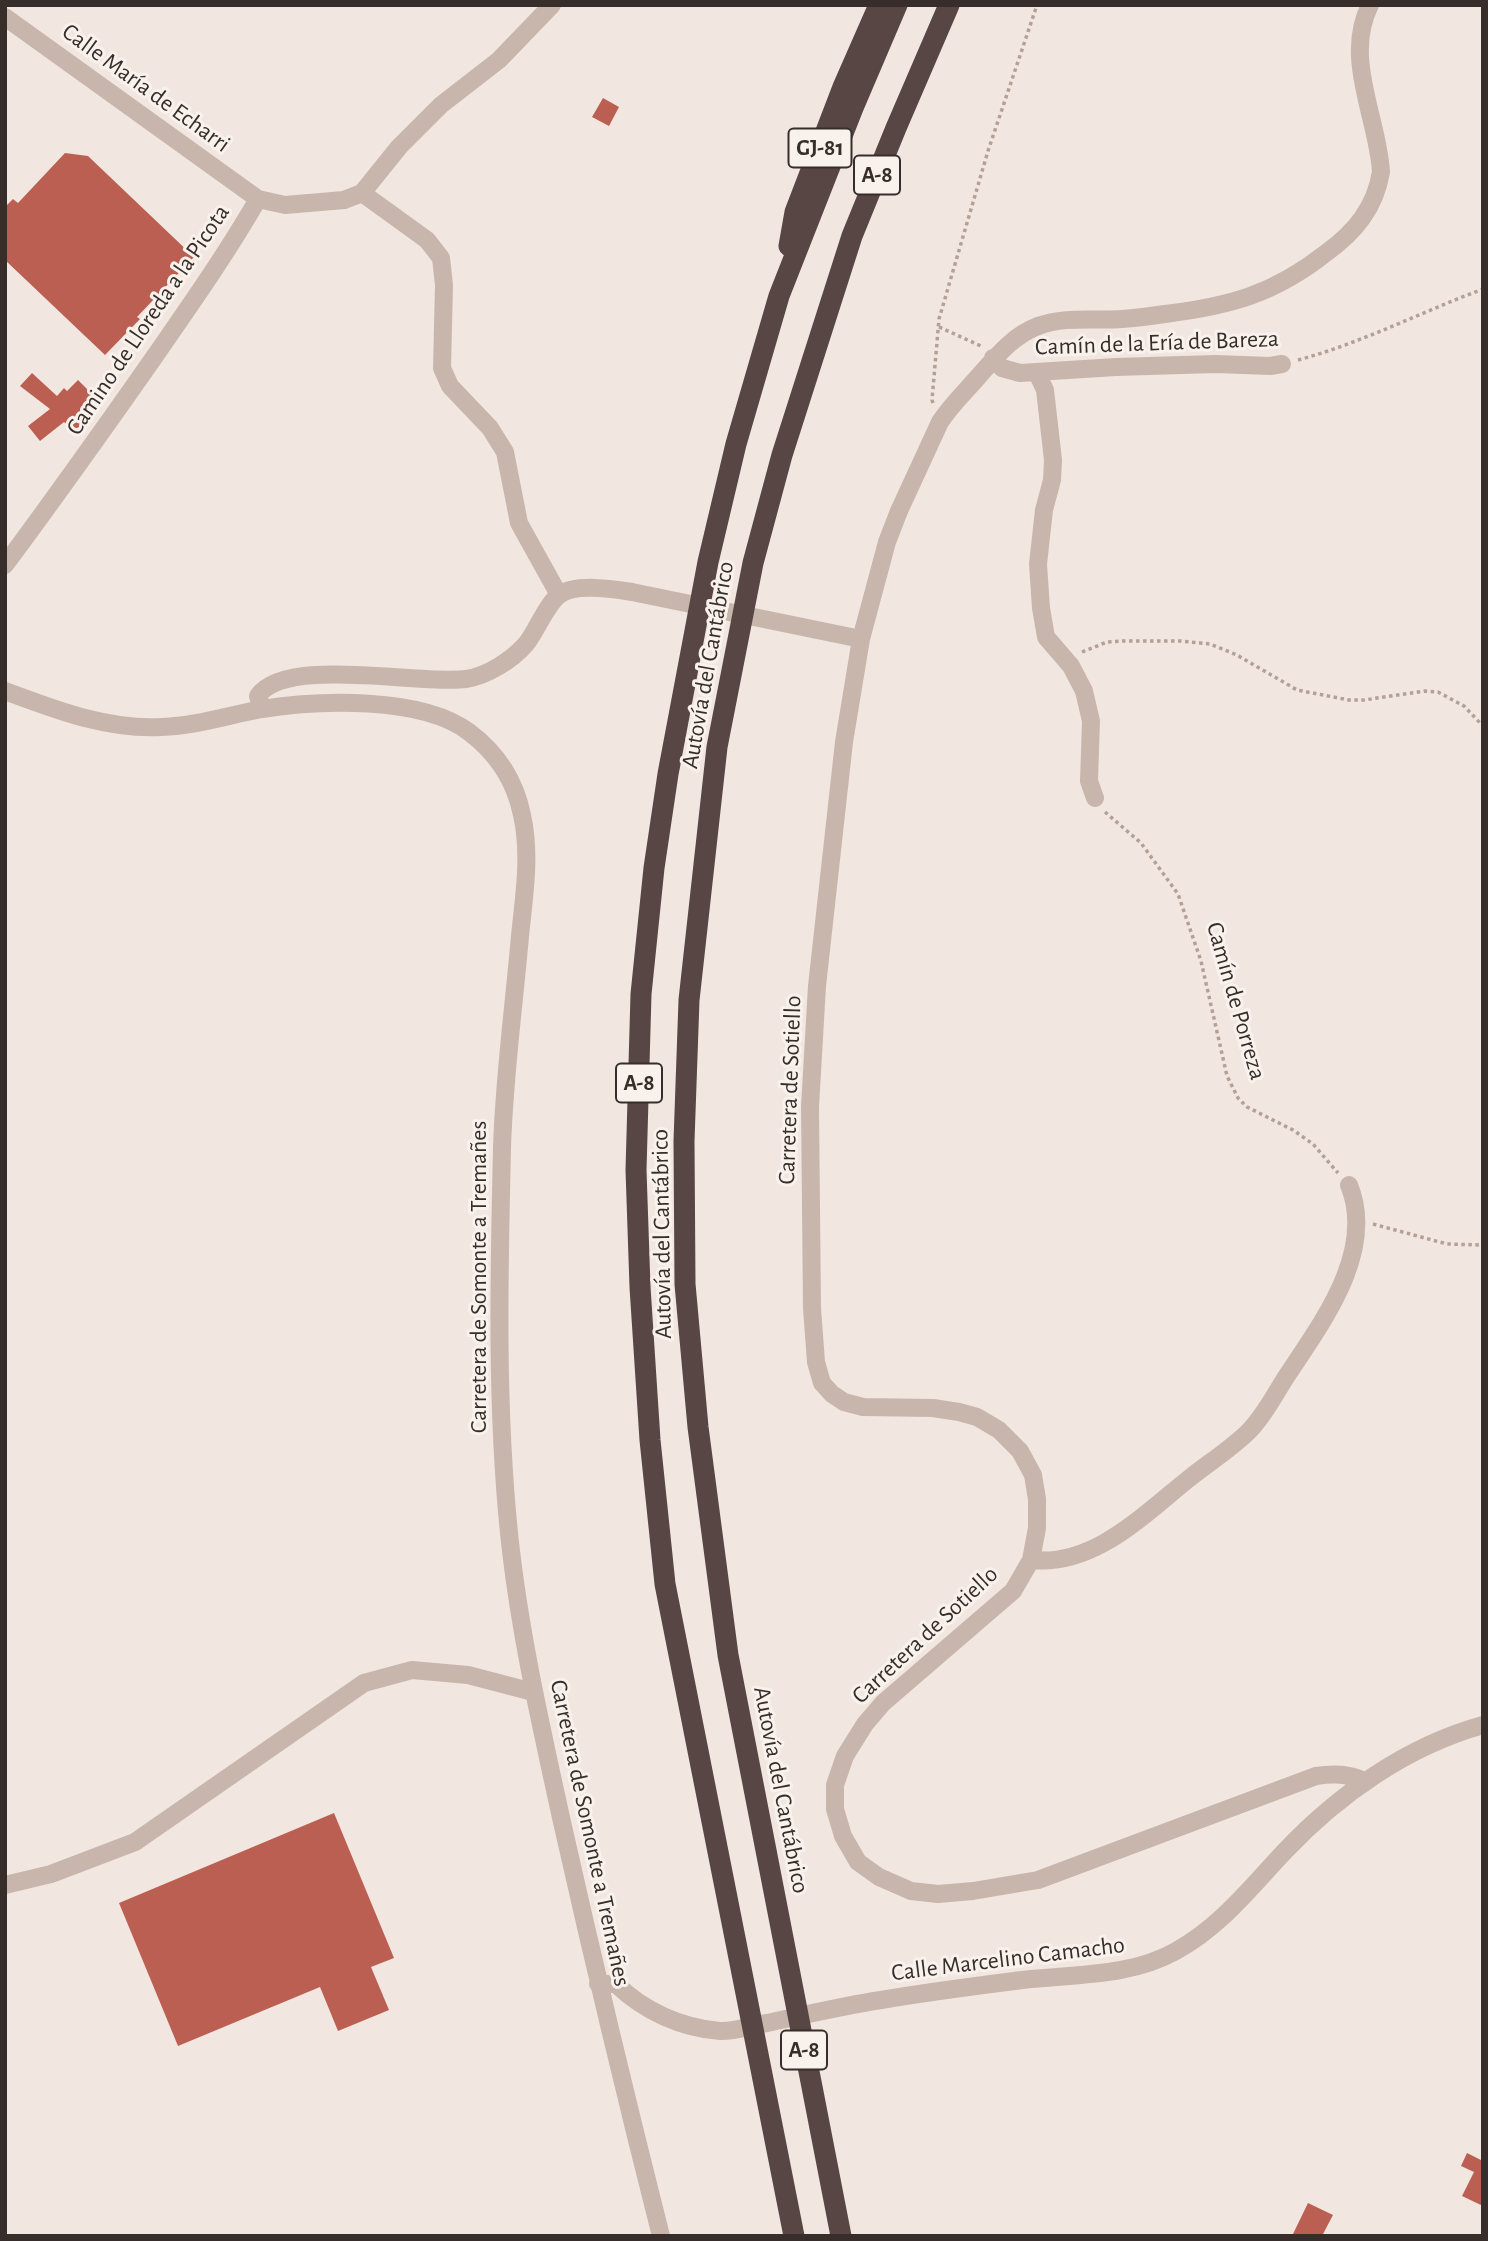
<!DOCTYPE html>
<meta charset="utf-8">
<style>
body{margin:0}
#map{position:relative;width:1488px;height:2241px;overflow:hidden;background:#f1e7e0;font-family:"Alegreya Sans",sans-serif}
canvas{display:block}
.frame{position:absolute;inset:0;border:7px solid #372d2b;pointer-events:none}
</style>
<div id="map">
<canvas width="1488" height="2241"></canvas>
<div class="frame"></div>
</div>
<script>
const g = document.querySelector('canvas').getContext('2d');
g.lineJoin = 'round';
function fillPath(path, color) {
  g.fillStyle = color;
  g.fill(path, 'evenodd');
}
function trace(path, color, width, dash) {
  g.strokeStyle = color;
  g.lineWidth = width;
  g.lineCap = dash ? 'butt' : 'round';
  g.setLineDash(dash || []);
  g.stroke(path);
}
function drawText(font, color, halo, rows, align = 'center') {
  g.font = font + ' "Alegreya Sans",sans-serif';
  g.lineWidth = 6;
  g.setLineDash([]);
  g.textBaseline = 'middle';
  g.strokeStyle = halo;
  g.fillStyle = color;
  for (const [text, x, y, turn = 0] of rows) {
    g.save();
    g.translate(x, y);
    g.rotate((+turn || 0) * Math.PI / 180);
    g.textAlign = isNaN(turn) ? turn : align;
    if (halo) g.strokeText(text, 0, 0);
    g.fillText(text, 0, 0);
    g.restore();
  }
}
const building = new Path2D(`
 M 603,98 L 619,107 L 609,126 L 592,117 Z
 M 65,153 L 88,156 L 194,257 L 137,317 L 140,319 L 105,355 L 5,260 L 5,207 L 13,199 L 18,203 Z
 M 32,373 L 57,396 L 64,388 L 67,391 L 78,380 L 100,402 L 98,409 L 81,426 L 73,430 L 64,422 L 40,441 L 28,426 L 50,409 L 20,386 Z
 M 334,1813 L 394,1958 L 371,1967 L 389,2010 L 338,2031 L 320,1987 L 178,2046 L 119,1903 Z
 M 1467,2153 L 1481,2160 L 1483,2155 L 1483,2206 L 1462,2196 L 1474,2172 L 1461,2166 Z
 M 1308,2203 L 1333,2215 L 1322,2236 L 1292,2236 Z`);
const path = new Path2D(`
 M 939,327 L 981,346
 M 1298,360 C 1362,343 1421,312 1483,289
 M 933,403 L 932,400 L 939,319 L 988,151 L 1037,5
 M 1082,652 L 1107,642 L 1123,641 L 1181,641 L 1210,644 L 1237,655 L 1297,690 L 1349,700 L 1364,700 L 1425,691 L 1438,692 L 1464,706 L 1483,726
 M 1105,812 L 1141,843 L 1178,894 L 1201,961 L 1227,1076 L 1238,1098 L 1247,1107 L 1293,1130 L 1313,1144 L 1338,1173
 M 1373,1224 L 1447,1244 L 1483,1245`);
const minor = new Path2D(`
 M 5,17 L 258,199 L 285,205 L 344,200 L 362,193 L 399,147 L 441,105 L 499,60 L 552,5
 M 362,193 L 427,240 L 441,258 L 444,285 L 442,368 L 450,386 L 490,428 L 505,452 L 519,523 L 559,595
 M 993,358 L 1002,368 L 1020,373 L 1116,367 L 1216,364 L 1270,366 L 1282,364
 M 1037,373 L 1045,390 L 1053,460 L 1052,480 L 1044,510 L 1038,564 L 1041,608 L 1046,637 L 1071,666 L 1084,691 L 1091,721 L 1089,781 L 1095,798
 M 5,565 C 56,496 106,426 155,356 C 191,304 227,253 258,199
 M 5,691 C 56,710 107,730 162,727 C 196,726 229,715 262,709 C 319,700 421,696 469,732 C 497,753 515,780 522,815 C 531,855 524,896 520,936 C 514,1006 504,1077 502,1148 C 499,1276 496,1405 509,1533 C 519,1630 541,1726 562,1822 C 593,1960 626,2098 661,2236
 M 262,709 L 258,696 C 285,656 419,685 466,679 C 487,676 512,660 526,644 C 536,632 546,605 559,595 C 575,583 614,589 632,592 L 861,639
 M 1031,1560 C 1095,1567 1145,1513 1191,1477 C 1210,1462 1232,1448 1249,1431 C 1265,1415 1276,1392 1288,1374 C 1323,1321 1376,1251 1349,1185
 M 1365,1781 C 1348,1774 1335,1773 1316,1776 L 1038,1880 L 973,1891 L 938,1894 L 911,1891 L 879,1877 L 858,1862 L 843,1836 L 835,1809 L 835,1785 L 845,1756 L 865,1724 L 883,1703 L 1013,1591 L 1031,1560 L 1037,1528 L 1037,1499 L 1033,1475 L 1020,1451 L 999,1430 L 977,1417 L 959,1412 L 933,1408 L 863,1407 L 844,1402 L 832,1394 L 822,1383 L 816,1362 L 812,1308 L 810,1107 L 817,986 L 844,742 L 861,639 L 887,542 L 899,511 L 940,422 C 951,405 965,392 978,377 C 996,357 1012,336 1038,326 C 1065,316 1094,321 1122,319 C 1136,318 1151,316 1165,314 C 1230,306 1274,294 1326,253 C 1355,232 1375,208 1381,172 C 1378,118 1343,58 1370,5
 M 5,1885 L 51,1874 L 135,1842 L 364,1683 L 412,1670 L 468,1675 L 533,1692
 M 598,1984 L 616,1984 C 644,2011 681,2028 720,2031 C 734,2032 752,2025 767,2023 C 804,2015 842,2006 881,2000 C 927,1992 975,1986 1022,1980 C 1074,1974 1130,1977 1176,1951 C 1221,1926 1250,1888 1285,1851 C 1338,1795 1407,1746 1483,1725`);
const highway = new Path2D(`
 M 789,246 L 795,212 L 843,87 L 879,5
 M 794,2236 L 665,1584 L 650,1440 L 640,1287 L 636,1170 L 641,994 L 654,868 L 668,774 L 708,562 L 736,444 L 779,296 L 853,108 L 897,5
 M 841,2236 L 728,1655 L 698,1427 L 685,1284 L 684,1141 L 689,1000 L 717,747 L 753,563 L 782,455 L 852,236 L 896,128 L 949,5`);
const shields = [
 [820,148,63],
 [877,175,46],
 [639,1083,46],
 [804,2050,46]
];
const shieldNames = [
 ["GJ-81",820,148],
 ["A-8",877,175],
 ["A-8",639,1083],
 ["A-8",804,2050]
];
const streetNames = [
 ["Calle María de Echarri",146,88,36],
 ["Camino de Lloreda a la Picota",148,320,-56],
 ["Camín de la Ería de Bareza",1157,343,-2],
 ["Autovía del Cantábrico",708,665,-80],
 ["Camín de Porreza",1236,1001,74],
 ["Carretera de Sotiello",790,1090,-88],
 ["Autovía del Cantábrico",662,1234,-91],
 ["Carretera de Somonte a Tremañes",479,1277,-90],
 ["Carretera de Sotiello",925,1635,-43],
 ["Autovía del Cantábrico",781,1790,79],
 ["Carretera de Somonte a Tremañes",590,1833,78],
 ["Calle Marcelino Camacho",1008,1959,-7]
];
fillPath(building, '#bc5f53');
trace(path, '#b4a097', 3.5, [3.5, 3.5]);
trace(minor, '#c8b6ad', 18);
trace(highway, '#574643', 21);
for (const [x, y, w] of shields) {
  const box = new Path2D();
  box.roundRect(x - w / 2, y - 19.5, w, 39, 5);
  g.fillStyle = '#f9f1ec';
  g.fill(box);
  trace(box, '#372d2b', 2);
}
drawText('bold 23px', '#372d2b', null, shieldNames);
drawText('24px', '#372d2b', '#f9f1ec', streetNames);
</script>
